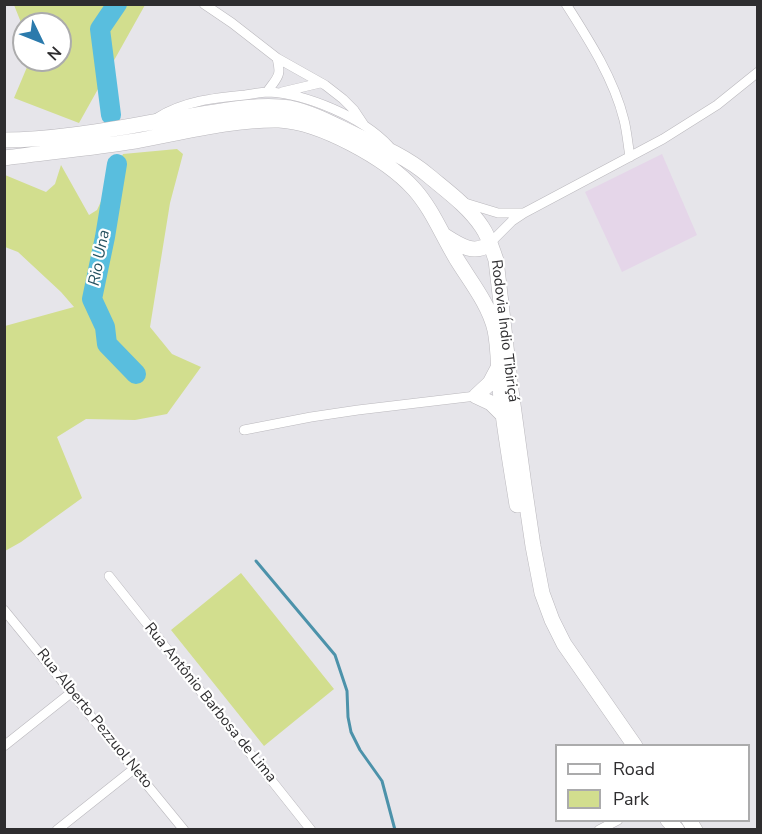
<!DOCTYPE html>
<meta charset="utf-8">
<style>
body{margin:0}
#map{position:relative;width:762px;height:834px;overflow:hidden;background:#e6e5ea;font-family:"Nunito Sans",sans-serif}
canvas{display:block}
.frame{position:absolute;inset:0;border:6px solid #2e2d2f;pointer-events:none}
.legend{position:absolute;left:555px;top:744px;width:195px;height:78px;box-sizing:border-box;background:#fff;border:2px solid #ababac;margin:0;padding:8px 10px;list-style:none;font-size:18px;color:#2e2d2f}
.legend li{display:flex;align-items:center;gap:12px;height:30px}
.legend b{width:30px;border:2px solid #ababac}
.north{position:absolute;left:12px;top:12px;width:60px;height:60px;box-sizing:border-box;background:#fff;border:2px solid #ababac;border-radius:50%;rotate:133deg;font-size:16px;font-weight:700;line-height:24px;text-align:center;color:#2e2d2f}
.north::after{content:'';display:block;margin:auto;width:21px;height:27px;background:#2b7aac;clip-path:polygon(50% 0,100% 100%,50% 72%,0 100%)}
</style>
<div id="map">
<canvas width="762" height="834"></canvas>
<div class="frame"></div>
<ul class="legend">
<li><b style="height:8px;background:#fff"></b>Road</li>
<li><b style="height:16px;background:#d2de8e"></b>Park</li>
</ul>
<div class="north">N</div>
</div>
<script>
const g = document.querySelector('canvas').getContext('2d');
g.lineJoin = 'round';
function fillPath(path, color) {
  g.fillStyle = color;
  g.fill(path, 'evenodd');
}
function trace(path, color, width, dash) {
  g.strokeStyle = color;
  g.lineWidth = width;
  g.lineCap = dash ? 'butt' : 'round';
  g.setLineDash(dash || []);
  g.stroke(path);
}
function drawText(font, color, halo, rows, align = 'center') {
  g.font = font + ' "Nunito Sans",sans-serif';
  g.lineWidth = 4.5;
  g.setLineDash([]);
  g.textBaseline = 'middle';
  g.strokeStyle = halo;
  g.fillStyle = color;
  for (const [text, x, y, turn = 0] of rows) {
    g.save();
    g.translate(x, y);
    g.rotate((+turn || 0) * Math.PI / 180);
    g.textAlign = isNaN(turn) ? turn : align;
    if (halo) g.strokeText(text, 0, 0);
    g.fillText(text, 0, 0);
    g.restore();
  }
}
const education = new Path2D(`
 M 662,154 L 697,235 L 622,272 L 585,192 Z`);
const green = new Path2D(`
 M 14,5 L 145,5 L 79,123 L 14,98 L 30,60 L 60,60 L 60,24 L 24,24 L 24,30 Z
 M 177,149 L 183,154 L 170,203 L 150,327 L 172,354 L 201,367 L 167,414 L 135,420 L 86,419 L 57,437 L 82,498 L 21,542 L 5,551 L 5,326 L 74,307 L 61,292 L 18,252 L 5,247 L 5,175 L 46,192 L 55,184 L 61,165 L 89,215 L 97,210 L 123,154 Z
 M 241,573 L 334,689 L 264,746 L 171,630 Z`);
const stream = new Path2D(`
 M 256,561 L 335,655 L 347,691 L 348,717 L 351,732 L 360,750 L 382,781 L 395,830`);
const river = new Path2D(`
 M 111,115 L 100,29 L 117,4
 M 117,164 L 105,237 L 92,299 L 105,327 L 107,344 L 136,374`);
const minor = new Path2D(`
 M 204,4 L 232,23 L 277,58 L 325,85 L 343,99 L 354,110 L 364,125
 M 566,4 C 589,40 614,79 624,120 C 627,132 628,145 630,157
 M 267,92 C 277,77 282,77 277,58
 M 282,92 L 320,83
 M 157,118 C 184,101 214,98 245,95 C 253,94 261,92 268,92 C 307,94 362,117 389,146
 M 465,203 L 498,213 L 522,213
 M 490,243 L 512,221 L 524,213 L 663,139 L 717,105 L 758,72
 M 244,430 L 311,417 L 358,410 L 476,396
 M 109,576 L 311,830
 M 4,610 L 184,830
 M 4,746 L 72,692
 M 57,830 L 135,768
 M 599,830 L 618,820`);
const trunk = new Path2D(`
 M 4,140 C 66,140 130,125 190,116 C 220,111 260,103 290,108 C 314,113 336,126 358,136 C 383,147 408,158 429,176 C 447,191 469,207 482,227 C 489,237 492,249 496,260 L 511,390 L 524,485 L 533,546 L 542,593 L 552,620 L 564,644 L 635,746
 M 4,158 C 48,152 92,148 135,141 C 180,133 234,119 279,120 C 320,122 386,158 414,189 C 432,209 442,235 456,258 C 470,281 489,304 495,330 C 499,349 498,369 500,389 C 504,428 511,467 517,505
 M 445,236 C 459,245 475,256 490,243
 M 499,366 L 490,383 L 476,396 L 491,403 L 503,415
 M 668,820 L 677,830
 M 689,820 L 695,830`);
const streetNames = [
 ["Rodovia Índio Tibiriçá",504,331,83],
 ["Rua Antônio Barbosa de Lima",210,703,51],
 ["Rua Alberto Pezzuol Neto",94,719,51]
];
const waterNames = [
 ["Rio Una",100,258,-79]
];
fillPath(education, '#e5d6e9');
fillPath(green, '#d2de8e');
trace(stream, '#4c92aa', 3);
trace(river, '#59bede', 20);
trace(minor, '#bab8bd', 10);
trace(trunk, '#bab8bd', 16);
trace(minor, '#fff', 9);
trace(trunk, '#fff', 15);
drawText('15px', '#2e2d2f', '#fff', streetNames);
drawText('italic 16px', '#265260', '#fff', waterNames);
</script>
